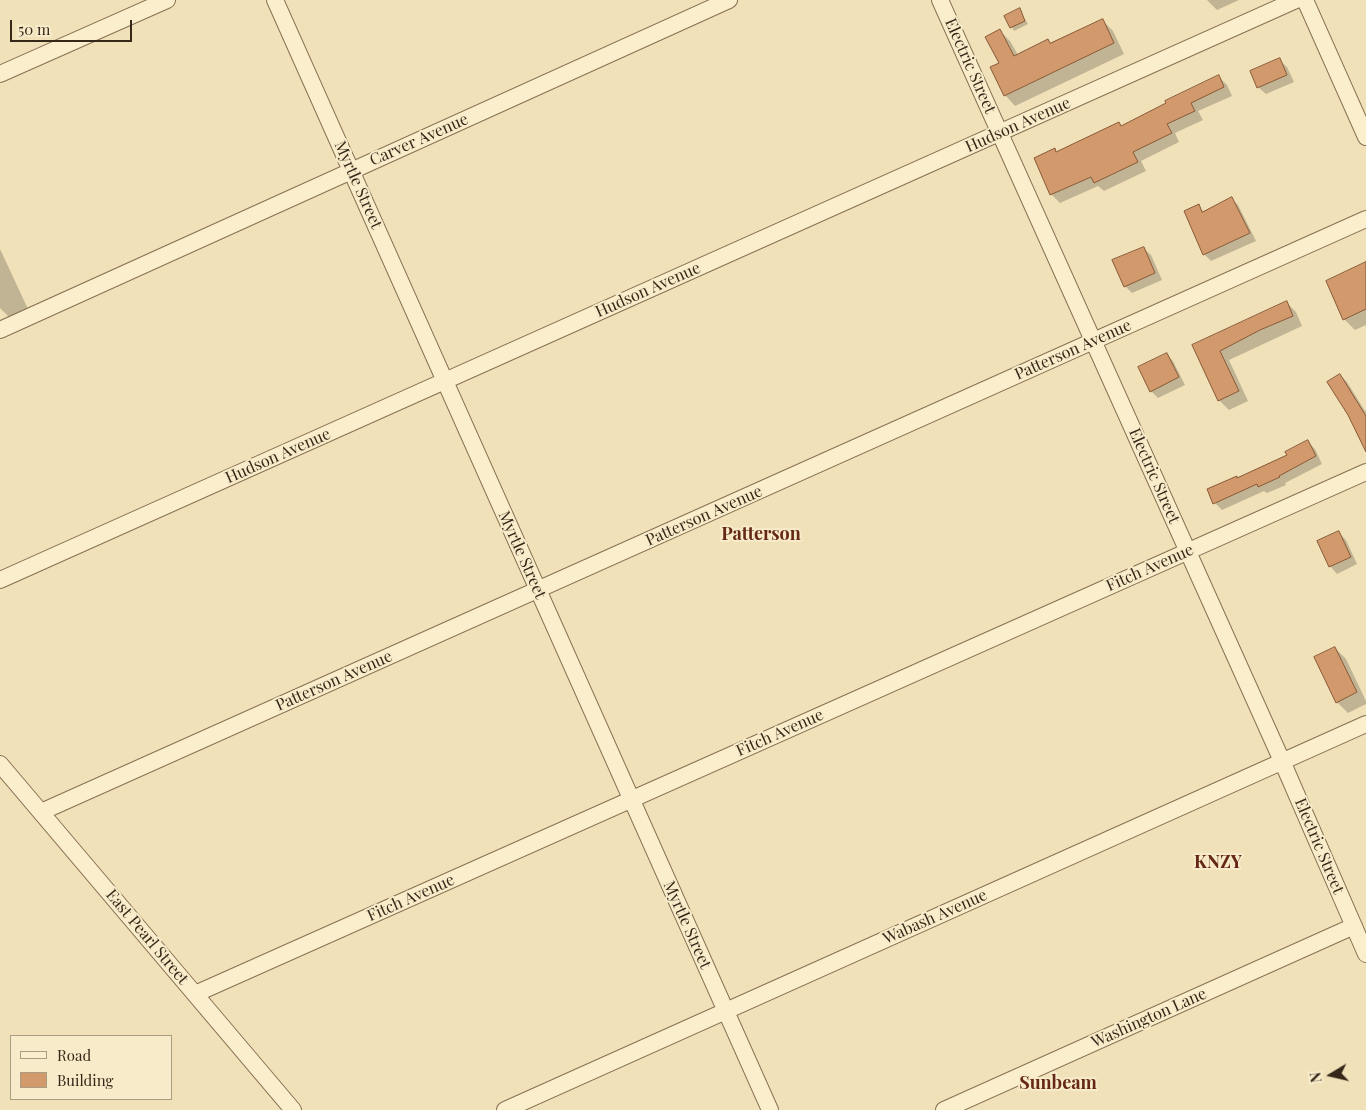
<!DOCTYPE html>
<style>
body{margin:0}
#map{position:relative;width:1366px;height:1110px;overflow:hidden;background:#f0e1b9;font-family:"Playfair Display",serif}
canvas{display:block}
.legend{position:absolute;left:10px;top:1035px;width:162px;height:65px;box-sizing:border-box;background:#f7ebc9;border:1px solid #a99d83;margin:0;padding:6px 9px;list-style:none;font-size:15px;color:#352819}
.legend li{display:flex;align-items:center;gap:10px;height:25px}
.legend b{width:25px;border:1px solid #a99d83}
.north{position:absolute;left:1306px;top:1050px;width:50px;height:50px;-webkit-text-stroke:4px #f7ebc9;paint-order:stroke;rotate:261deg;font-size:14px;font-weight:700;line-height:20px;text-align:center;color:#352819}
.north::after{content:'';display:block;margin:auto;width:18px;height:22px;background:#352819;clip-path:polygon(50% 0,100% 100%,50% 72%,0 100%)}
.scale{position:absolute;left:10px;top:20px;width:122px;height:22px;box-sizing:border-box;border:2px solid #352819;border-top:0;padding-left:6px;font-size:15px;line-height:18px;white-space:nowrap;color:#352819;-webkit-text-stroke:4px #f7ebc9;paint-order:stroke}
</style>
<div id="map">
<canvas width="1366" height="1110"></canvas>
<ul class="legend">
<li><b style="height:6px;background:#fbeecd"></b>Road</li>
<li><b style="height:14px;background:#d1996c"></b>Building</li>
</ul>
<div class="north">N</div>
<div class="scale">50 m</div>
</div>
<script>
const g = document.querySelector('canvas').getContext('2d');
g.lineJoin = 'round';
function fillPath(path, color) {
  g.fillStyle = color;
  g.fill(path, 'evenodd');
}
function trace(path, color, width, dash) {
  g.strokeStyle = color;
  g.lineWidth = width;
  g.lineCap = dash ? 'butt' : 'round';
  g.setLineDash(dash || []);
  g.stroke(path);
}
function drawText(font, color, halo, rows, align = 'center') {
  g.font = font + ' "Playfair Display",serif';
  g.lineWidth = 4;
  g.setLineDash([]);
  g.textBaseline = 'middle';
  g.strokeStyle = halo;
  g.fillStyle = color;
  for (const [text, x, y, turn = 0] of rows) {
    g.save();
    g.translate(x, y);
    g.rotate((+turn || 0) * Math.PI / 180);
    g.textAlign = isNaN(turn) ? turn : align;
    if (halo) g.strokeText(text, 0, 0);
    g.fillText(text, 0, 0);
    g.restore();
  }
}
const shadow = new Path2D(`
 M 1207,0 L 1239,0 L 1217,10 Z
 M 1019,10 L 1028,24 L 1014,31 L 1006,16 Z
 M 1102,20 L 1113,31 L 1124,54 L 1015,106 L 1005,95 L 1000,63 L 1000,31 L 1010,41 L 1018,55 L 1051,44 Z
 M 1279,60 L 1287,67 L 1294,82 L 1266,94 L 1258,87 L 1252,72 Z
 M 1219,77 L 1227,85 L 1232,96 L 1198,111 L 1203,120 L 1175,133 L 1179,142 L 1141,161 L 1146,171 L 1104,191 L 1098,186 L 1060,203 L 1051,194 L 1055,150 L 1057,153 L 1119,123 L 1122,127 Z
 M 1231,198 L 1238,205 L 1256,241 L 1211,261 L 1204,254 L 1198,206 L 1204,212 Z
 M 1143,248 L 1151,255 L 1162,280 L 1132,293 L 1125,286 Z
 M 0,249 L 28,309 L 9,317 L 0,308 Z
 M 1366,264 L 1366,325 L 1355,330 L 1344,319 Z
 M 1287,303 L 1296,312 L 1302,326 L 1229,360 L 1248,401 L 1229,410 L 1219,400 L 1194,346 Z
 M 1166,354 L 1173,361 L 1185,385 L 1158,398 L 1151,391 Z
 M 1340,375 L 1347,382 L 1365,411 L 1366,410 L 1366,445 L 1349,414 Z
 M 1308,442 L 1315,449 L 1322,464 L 1285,483 L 1286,485 L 1267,493 L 1264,491 L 1222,510 L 1215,503 L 1236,477 L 1238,479 L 1289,456 Z
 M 1339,533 L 1346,540 L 1357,564 L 1337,574 L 1330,566 L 1319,542 Z
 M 1335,648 L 1346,659 L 1366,701 L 1366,704 L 1348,713 L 1337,702 Z`);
const building = new Path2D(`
 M 1020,8 L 1025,21 L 1010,28 L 1004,16 Z
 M 1103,19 L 1114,43 L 1004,96 L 990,67 L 999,63 L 985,37 L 1000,29 L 1014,56 L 1048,39 L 1050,43 Z
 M 1280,58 L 1287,75 L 1257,88 L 1250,71 Z
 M 1219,75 L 1224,87 L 1191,103 L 1195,111 L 1167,124 L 1172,133 L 1133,152 L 1138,162 L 1094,183 L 1091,177 L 1050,195 L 1034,158 L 1055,148 L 1056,152 L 1119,122 L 1121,126 L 1166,103 L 1165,101 Z
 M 1232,197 L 1250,233 L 1203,255 L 1184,211 L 1199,204 L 1202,212 Z
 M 1144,247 L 1155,273 L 1124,287 L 1112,260 Z
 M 1366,262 L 1366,309 L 1343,320 L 1326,281 Z
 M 1287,301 L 1293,316 L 1260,330 L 1220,351 L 1239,391 L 1218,401 L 1192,345 Z
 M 1167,353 L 1179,377 L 1150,392 L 1138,367 Z
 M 1340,374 L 1366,416 L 1366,452 L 1348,415 L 1327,382 Z
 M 1308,440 L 1316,456 L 1279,476 L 1280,477 L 1258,487 L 1257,484 L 1213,504 L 1207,489 L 1237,476 L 1237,478 L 1287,455 L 1285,452 Z
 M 1339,531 L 1351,557 L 1329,567 L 1317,541 Z
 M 1335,647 L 1357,692 L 1336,703 L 1314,657 Z`);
const minor = new Path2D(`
 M 275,0 L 770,1110
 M 940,0 L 1282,761 L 1366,954
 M 1305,0 L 1366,137
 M 0,74 L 167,0
 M 0,330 L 729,0
 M 0,580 L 1296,0
 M 0,764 L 293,1110
 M 41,812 L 1366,219
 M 195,994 L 1366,472
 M 505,1110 L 1366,724
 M 944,1110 L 1354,926`);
const streetNames = [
 ["Electric Street",970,66,66],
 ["Hudson Avenue",1018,125,-24],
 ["Carver Avenue",419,140,-24],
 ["Myrtle Street",358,185,66],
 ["Hudson Avenue",648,290,-24],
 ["Patterson Avenue",1073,350,-24],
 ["Hudson Avenue",278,456,-24],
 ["Electric Street",1154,476,66],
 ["Patterson Avenue",704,516,-24],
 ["Myrtle Street",522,555,66],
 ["Fitch Avenue",1150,568,-24],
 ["Patterson Avenue",334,681,-24],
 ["Fitch Avenue",780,733,-24],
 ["Electric Street",1319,846,67],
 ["Fitch Avenue",411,898,-24],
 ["Wabash Avenue",935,917,-24],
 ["Myrtle Street",687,925,66],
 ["East Pearl Street",147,937,50],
 ["Washington Lane",1149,1018,-24]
];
const neighbourhoodNames = [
 ["Patterson",761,534],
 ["KNZY",1218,862],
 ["Sunbeam",1058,1083]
];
fillPath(shadow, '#0003');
fillPath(building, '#d1996c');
trace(building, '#885937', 1);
trace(minor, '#887053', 18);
trace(minor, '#fbeecd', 16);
drawText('16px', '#352819', '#f7ebc9', streetNames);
drawText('bold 18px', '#652816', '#f7ebc9', neighbourhoodNames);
</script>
